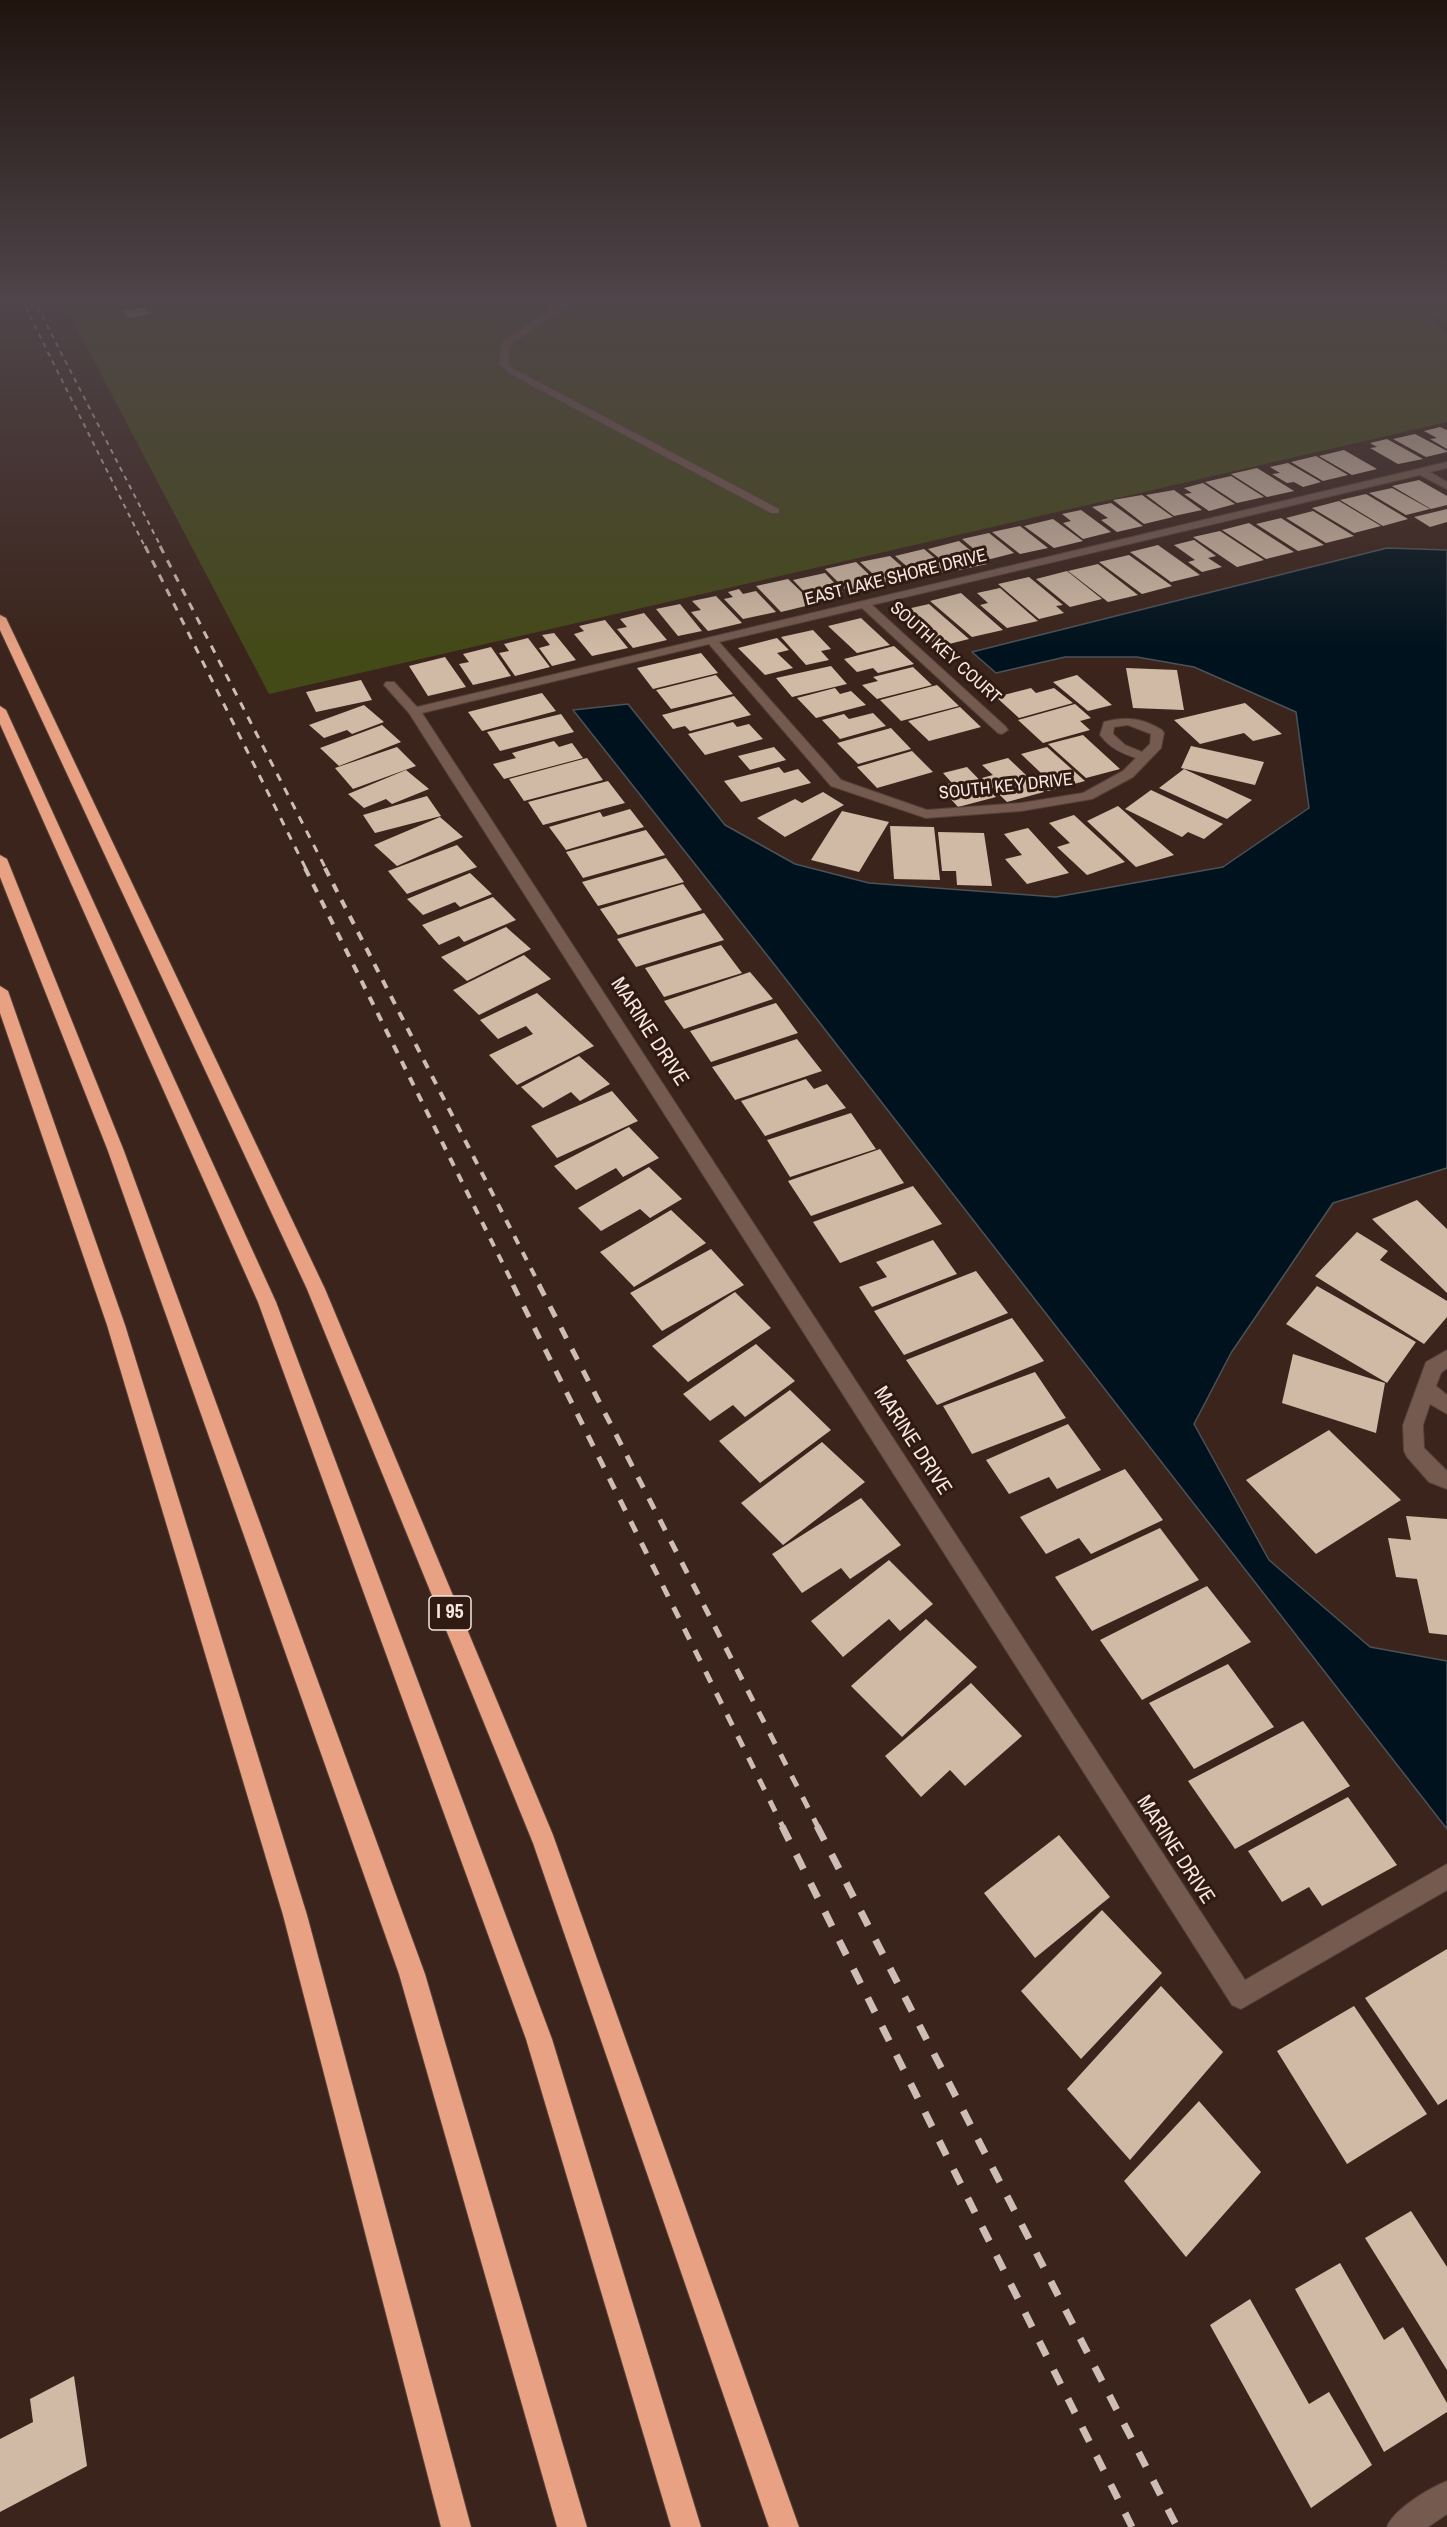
<!DOCTYPE html>
<style>
body{margin:0}
canvas{display:block;background:#3b241b}
</style>
<canvas width="1447" height="2527"></canvas>
<script>
const g = document.querySelector('canvas').getContext('2d');
g.lineJoin = 'round';
function fillPath(path, color) {
  g.fillStyle = color;
  g.fill(path, 'evenodd');
}
function trace(path, color, width, dash) {
  g.strokeStyle = color;
  g.lineWidth = width;
  g.lineCap = dash ? 'butt' : 'round';
  g.setLineDash(dash || []);
  g.stroke(path);
}
function drawText(font, color, halo, rows, align = 'center') {
  g.font = font + ' "Archivo Narrow",sans-serif';
  g.lineWidth = 6;
  g.setLineDash([]);
  g.textBaseline = 'middle';
  g.strokeStyle = halo;
  g.fillStyle = color;
  for (const [text, x, y, turn = 0] of rows) {
    g.save();
    g.translate(x, y);
    g.rotate((+turn || 0) * Math.PI / 180);
    g.textAlign = isNaN(turn) ? turn : align;
    if (halo) g.strokeText(text, 0, 0);
    g.fillText(text, 0, 0);
    g.restore();
  }
}
const green = new Path2D(`
 M 61,298 L 1409,298 L 1447,333 L 1447,422 L 269,694 Z
 M 1418,298 L 1447,298 L 1447,324 L 1434,315 Z`);
const water = new Path2D(`
 M 1387,548 L 1447,550 L 1447,1168 L 1333,1203 L 1231,1353 L 1194,1424 L 1269,1560 L 1370,1647 L 1447,1661 L 1447,1829 L 774,964 L 573,710 L 628,704 L 725,825 L 795,864 L 869,883 L 1056,897 L 1223,867 L 1309,808 L 1296,712 L 1194,667 L 1137,657 L 1065,657 L 996,673 L 972,652 Z`);
const building = new Path2D(`
 M 145,307 L 150,314 L 128,318 L 123,311 Z
 M 1440,427 L 1447,430 L 1447,449 L 1430,439 L 1437,438 L 1424,431 Z
 M 1415,434 L 1447,451 L 1447,452 L 1426,457 L 1393,439 Z
 M 1387,439 L 1423,459 L 1398,464 L 1370,448 L 1377,447 L 1370,443 Z
 M 1344,450 L 1377,469 L 1352,475 L 1319,456 Z
 M 1316,456 L 1348,475 L 1323,481 L 1291,462 Z
 M 1288,463 L 1321,482 L 1303,487 L 1294,482 L 1287,483 L 1272,474 L 1280,473 L 1270,467 Z
 M 1257,468 L 1294,491 L 1267,497 L 1231,474 Z
 M 1231,476 L 1264,497 L 1237,503 L 1205,482 Z
 M 1419,480 L 1447,496 L 1447,505 L 1431,509 L 1392,486 Z
 M 1203,483 L 1235,504 L 1209,511 L 1184,494 L 1192,493 L 1184,488 Z
 M 1392,488 L 1430,509 L 1406,515 L 1369,493 Z
 M 1174,490 L 1202,510 L 1174,516 L 1146,495 Z
 M 1366,494 L 1408,519 L 1383,526 L 1340,500 Z
 M 1142,495 L 1173,517 L 1144,524 L 1113,500 Z
 M 1339,501 L 1381,526 L 1354,533 L 1312,508 Z
 M 1111,503 L 1143,526 L 1117,532 L 1101,520 L 1108,518 L 1092,507 Z
 M 1447,509 L 1447,522 L 1430,527 L 1414,517 Z
 M 1081,510 L 1111,532 L 1083,539 L 1063,523 L 1071,521 L 1062,514 Z
 M 1313,511 L 1354,536 L 1326,543 L 1286,518 Z
 M 1281,518 L 1324,545 L 1298,551 L 1256,524 Z
 M 1053,519 L 1083,541 L 1054,548 L 1024,526 Z
 M 1249,523 L 1294,552 L 1266,559 L 1222,530 Z
 M 1020,526 L 1048,548 L 1020,554 L 992,532 Z
 M 1220,531 L 1264,560 L 1237,567 L 1193,537 Z
 M 989,533 L 1014,553 L 987,560 L 962,539 Z
 M 1194,540 L 1216,556 L 1208,558 L 1222,567 L 1202,572 L 1188,562 L 1195,560 L 1174,545 Z
 M 959,541 L 987,564 L 955,571 L 928,549 Z
 M 1158,545 L 1200,575 L 1171,582 L 1130,552 Z
 M 924,549 L 950,571 L 920,578 L 895,556 Z
 M 1129,555 L 1172,586 L 1142,594 L 1099,562 Z
 M 890,556 L 915,578 L 885,585 L 860,562 Z
 M 856,562 L 882,587 L 850,594 L 825,569 Z
 M 1098,564 L 1138,595 L 1108,602 L 1068,571 Z
 M 1067,571 L 1102,599 L 1070,607 L 1036,579 Z
 M 825,573 L 843,592 L 823,596 L 828,600 L 815,603 L 793,580 Z
 M 1029,577 L 1063,605 L 1056,606 L 1064,613 L 1039,619 L 998,584 Z
 M 788,579 L 814,604 L 781,612 L 756,586 Z
 M 1000,588 L 1038,621 L 1007,628 L 980,605 L 988,603 L 977,593 Z
 M 739,589 L 743,594 L 756,591 L 776,612 L 743,619 L 724,599 L 733,597 L 728,592 Z
 M 961,593 L 1003,630 L 972,637 L 930,601 Z
 M 716,596 L 742,623 L 708,631 L 691,612 L 701,610 L 692,601 Z
 M 680,604 L 702,631 L 678,636 L 656,609 Z
 M 929,604 L 969,639 L 937,647 L 898,611 Z
 M 644,613 L 667,640 L 633,648 L 617,629 L 627,627 L 620,619 Z
 M 861,618 L 890,645 L 857,653 L 828,626 Z
 M 605,620 L 628,648 L 592,656 L 574,634 L 584,631 L 579,626 Z
 M 813,630 L 831,649 L 821,651 L 829,660 L 806,665 L 781,637 Z
 M 554,633 L 576,660 L 552,666 L 539,648 L 550,645 L 542,635 Z
 M 528,638 L 550,667 L 515,676 L 499,653 L 509,651 L 504,644 Z
 M 777,638 L 789,650 L 777,653 L 793,668 L 765,675 L 738,648 Z
 M 894,646 L 914,664 L 878,673 L 873,668 L 857,672 L 844,659 Z
 M 491,647 L 511,676 L 473,685 L 459,664 L 469,662 L 463,654 Z
 M 701,653 L 718,673 L 653,689 L 637,668 Z
 M 445,657 L 466,687 L 428,696 L 409,666 Z
 M 831,666 L 847,684 L 792,697 L 776,678 Z
 M 913,667 L 932,685 L 877,699 L 862,685 L 878,681 L 873,677 Z
 M 1126,668 L 1177,670 L 1184,710 L 1133,708 Z
 M 716,675 L 733,694 L 671,709 L 656,690 Z
 M 1077,675 L 1112,705 L 1088,711 L 1053,682 Z
 M 361,680 L 372,700 L 316,712 L 306,692 Z
 M 937,685 L 959,706 L 901,721 L 880,700 Z
 M 835,688 L 840,694 L 851,691 L 866,705 L 816,718 L 797,698 Z
 M 1031,688 L 1036,693 L 1054,688 L 1073,703 L 1019,718 L 996,697 Z
 M 542,693 L 556,711 L 482,731 L 468,712 Z
 M 734,696 L 751,715 L 690,731 L 685,726 L 673,729 L 662,715 Z
 M 1245,703 L 1282,734 L 1253,741 L 1244,733 L 1200,744 L 1174,720 Z
 M 1075,704 L 1091,718 L 1080,721 L 1090,730 L 1043,743 L 1018,720 Z
 M 364,705 L 384,722 L 352,734 L 347,730 L 324,738 L 309,725 Z
 M 960,707 L 981,727 L 929,741 L 908,721 Z
 M 873,713 L 886,726 L 840,739 L 822,720 L 844,714 L 849,719 Z
 M 561,714 L 574,732 L 500,751 L 487,732 Z
 M 733,722 L 737,727 L 749,724 L 763,739 L 705,755 L 688,734 Z
 M 382,725 L 401,742 L 339,766 L 320,748 Z
 M 891,728 L 911,749 L 858,764 L 837,743 Z
 M 1083,735 L 1120,769 L 1086,778 L 1048,744 Z
 M 554,741 L 559,747 L 572,743 L 583,758 L 504,779 L 493,764 L 516,758 L 512,753 Z
 M 1191,746 L 1264,762 L 1255,785 L 1181,768 Z
 M 397,747 L 416,766 L 353,789 L 335,768 Z
 M 774,747 L 786,760 L 750,770 L 738,756 Z
 M 1047,747 L 1085,781 L 1048,791 L 1032,776 L 1041,773 L 1021,754 Z
 M 912,751 L 933,772 L 877,788 L 857,767 Z
 M 587,758 L 603,780 L 524,801 L 509,779 Z
 M 1008,758 L 1044,792 L 1007,802 L 982,778 L 993,775 L 982,765 Z
 M 779,767 L 784,773 L 798,769 L 811,783 L 741,802 L 724,781 Z
 M 967,767 L 996,797 L 958,807 L 939,786 L 952,783 L 943,773 Z
 M 1184,769 L 1252,800 L 1227,819 L 1159,788 Z
 M 406,770 L 429,789 L 392,804 L 386,799 L 364,808 L 348,794 Z
 M 608,781 L 625,803 L 543,825 L 528,802 Z
 M 1151,790 L 1223,824 L 1204,839 L 1188,832 L 1182,837 L 1125,809 Z
 M 823,792 L 844,805 L 785,837 L 757,818 L 795,799 L 802,803 Z
 M 427,796 L 441,816 L 375,833 L 363,815 Z
 M 1118,806 L 1174,855 L 1136,867 L 1087,821 Z
 M 630,809 L 644,827 L 566,850 L 549,827 L 600,812 L 603,817 Z
 M 842,811 L 889,822 L 859,872 L 811,860 Z
 M 1074,815 L 1125,862 L 1087,875 L 1057,847 L 1070,843 L 1049,823 Z
 M 440,817 L 463,837 L 397,866 L 374,845 Z
 M 890,826 L 934,827 L 940,880 L 894,879 Z
 M 1028,828 L 1069,873 L 1027,884 L 1005,859 L 1022,855 L 1004,834 Z
 M 646,830 L 665,855 L 583,878 L 566,852 Z
 M 938,832 L 984,833 L 992,886 L 957,885 L 956,871 L 942,871 Z
 M 457,845 L 477,867 L 407,894 L 388,871 Z
 M 666,858 L 684,882 L 598,906 L 582,882 Z
 M 470,873 L 492,894 L 460,907 L 455,902 L 423,915 L 407,899 Z
 M 683,884 L 702,910 L 618,935 L 600,909 Z
 M 493,897 L 516,920 L 464,942 L 459,936 L 439,945 L 422,925 Z
 M 704,913 L 724,940 L 636,967 L 617,939 Z
 M 506,927 L 531,949 L 467,981 L 441,957 Z
 M 721,945 L 742,973 L 664,997 L 645,968 Z
 M 524,955 L 551,979 L 479,1015 L 453,990 Z
 M 750,972 L 773,999 L 684,1029 L 664,1001 Z
 M 537,993 L 594,1046 L 517,1085 L 489,1055 L 533,1034 L 526,1026 L 498,1039 L 480,1020 Z
 M 776,1003 L 798,1033 L 711,1062 L 690,1031 Z
 M 797,1039 L 822,1071 L 735,1100 L 712,1067 Z
 M 579,1056 L 610,1084 L 580,1101 L 571,1092 L 543,1108 L 521,1087 Z
 M 806,1079 L 814,1089 L 827,1084 L 846,1108 L 765,1136 L 741,1101 Z
 M 612,1091 L 638,1121 L 557,1158 L 531,1126 Z
 M 851,1113 L 876,1149 L 790,1177 L 767,1140 Z
 M 629,1127 L 659,1158 L 623,1177 L 616,1168 L 576,1190 L 554,1166 Z
 M 880,1149 L 904,1183 L 811,1216 L 788,1181 Z
 M 649,1167 L 682,1199 L 650,1218 L 640,1209 L 601,1231 L 578,1208 Z
 M 913,1186 L 942,1224 L 840,1263 L 813,1222 Z
 M 1417,1200 L 1447,1229 L 1447,1293 L 1372,1219 Z
 M 671,1210 L 706,1243 L 634,1287 L 600,1252 Z
 M 1357,1232 L 1388,1251 L 1380,1260 L 1447,1301 L 1447,1317 L 1424,1344 L 1315,1276 Z
 M 933,1240 L 957,1274 L 872,1307 L 859,1287 L 887,1277 L 876,1262 Z
 M 711,1249 L 744,1285 L 662,1331 L 630,1293 Z
 M 976,1271 L 1008,1313 L 904,1355 L 874,1311 Z
 M 1317,1286 L 1416,1342 L 1387,1383 L 1286,1324 Z
 M 735,1292 L 771,1328 L 688,1382 L 652,1346 Z
 M 1012,1318 L 1044,1361 L 937,1405 L 906,1360 Z
 M 756,1344 L 795,1381 L 745,1417 L 733,1405 L 710,1421 L 683,1394 Z
 M 1293,1354 L 1385,1383 L 1376,1433 L 1282,1403 Z
 M 1035,1372 L 1066,1418 L 972,1454 L 943,1406 Z
 M 790,1390 L 831,1430 L 760,1483 L 719,1441 Z
 M 1068,1424 L 1101,1470 L 1057,1489 L 1049,1477 L 1009,1494 L 986,1460 Z
 M 1329,1430 L 1401,1500 L 1316,1554 L 1246,1480 Z
 M 822,1442 L 865,1482 L 783,1545 L 741,1503 Z
 M 1125,1469 L 1163,1520 L 1091,1554 L 1079,1538 L 1046,1554 L 1020,1517 Z
 M 861,1498 L 901,1545 L 850,1579 L 841,1568 L 802,1593 L 772,1554 Z
 M 1406,1516 L 1447,1519 L 1447,1635 L 1429,1633 L 1417,1579 L 1396,1577 L 1388,1538 L 1411,1540 Z
 M 1160,1528 L 1199,1580 L 1092,1631 L 1055,1577 Z
 M 889,1560 L 933,1604 L 900,1631 L 889,1619 L 843,1657 L 811,1621 Z
 M 1207,1586 L 1251,1642 L 1142,1700 L 1100,1640 Z
 M 926,1619 L 977,1667 L 902,1737 L 851,1686 Z
 M 1228,1664 L 1274,1727 L 1194,1769 L 1149,1703 Z
 M 971,1683 L 1022,1736 L 965,1786 L 950,1770 L 921,1797 L 885,1756 Z
 M 1303,1721 L 1350,1786 L 1235,1849 L 1188,1781 Z
 M 1348,1797 L 1397,1865 L 1322,1906 L 1309,1887 L 1282,1902 L 1248,1851 Z
 M 1059,1835 L 1110,1897 L 1035,1958 L 984,1893 Z
 M 1102,1910 L 1162,1973 L 1081,2059 L 1021,1991 Z
 M 1447,1949 L 1447,2099 L 1438,2105 L 1365,1998 Z
 M 1161,1986 L 1223,2052 L 1130,2160 L 1067,2089 Z
 M 1354,2006 L 1427,2114 L 1347,2164 L 1277,2051 Z
 M 1199,2101 L 1261,2172 L 1186,2257 L 1124,2181 Z
 M 1411,2211 L 1447,2267 L 1447,2370 L 1365,2238 Z
 M 1340,2263 L 1384,2340 L 1403,2327 L 1447,2403 L 1447,2412 L 1384,2452 L 1295,2289 Z
 M 1250,2299 L 1309,2404 L 1329,2392 L 1372,2465 L 1311,2508 L 1210,2325 Z
 M 74,2376 L 87,2466 L 0,2512 L 0,2439 L 33,2422 L 30,2399 Z`);
const minor = new Path2D(`
 M 565,298 L 574,298 L 568,306 L 509,346 L 509,363 L 514,369 L 779,509 L 779,513 L 771,513 L 508,373 L 499,363 L 502,343 Z
 M 1447,462 L 1447,468 L 1430,472 L 1447,482 L 1447,489 L 1420,475 L 872,605 L 1006,727 L 1008,730 L 1002,734 L 998,733 L 862,608 L 719,642 L 841,780 L 927,810 L 1021,803 L 1083,793 L 1123,771 L 1136,758 C 1121,753 1110,748 1100,735 L 1104,722 C 1127,716 1142,718 1162,730 L 1164,733 L 1161,748 L 1133,777 L 1092,799 L 1021,811 L 926,818 L 831,786 L 709,644 L 422,713 L 1245,1980 L 1447,1864 L 1447,1890 L 1241,2009 L 1232,2005 L 409,713 L 384,685 L 386,682 L 394,682 L 417,707 ZM 1128,725 L 1151,734 L 1150,744 L 1142,752 L 1125,745 L 1113,734 L 1114,727 Z
 M 1447,1350 L 1447,1368 L 1441,1373 L 1436,1386 L 1447,1395 L 1447,1414 L 1430,1404 L 1423,1425 L 1424,1448 L 1447,1471 L 1447,1489 L 1429,1482 L 1407,1457 L 1404,1451 L 1403,1425 L 1426,1362 Z
 M 1447,2481 L 1447,2514 L 1428,2527 L 1387,2527 C 1394,2509 1428,2489 1447,2481 Z`);
const highway = new Path2D(`
 M 0,615 L 6,618 L 325,1289 L 553,1835 L 799,2527 L 769,2527 L 533,1843 L 307,1289 L 0,630 Z
 M 0,706 L 6,710 L 276,1302 L 552,2039 L 701,2527 L 671,2527 L 526,2039 L 258,1302 L 0,724 Z
 M 0,855 L 7,859 L 124,1151 L 425,1974 L 587,2527 L 557,2527 L 399,1974 L 108,1151 L 0,877 Z
 M 0,986 L 8,991 L 125,1325 L 307,1915 L 471,2527 L 441,2527 L 283,1915 L 107,1325 L 0,1013 Z`);
const railFar4 = new Path2D(`
 M 21,298 L 145,547
 M 33,298 L 161,547`);
const railFar3 = new Path2D(`
 M 145,546 L 306,869
 M 160,546 L 326,869`);
const railFar2 = new Path2D(`
 M 305,868 L 514,1286
 M 325,868 L 540,1286`);
const railFar1 = new Path2D(`
 M 513,1285 L 783,1827
 M 539,1285 L 818,1827`);
const rail = new Path2D(`
 M 782,1826 L 1132,2527
 M 817,1826 L 1177,2527`);
const farStreetnames = [
 ["EAST LAKE SHORE DRIVE",896,578,-14],
 ["SOUTH KEY COURT",945,653,42],
 ["SOUTH KEY DRIVE",1006,787,-6]
];
const shields = [
 [450,1613,42]
];
const shieldNames = [
 ["I 95",450,1613]
];
const streetNames = [
 ["MARINE DRIVE",649,1032,57],
 ["MARINE DRIVE",912,1441,57],
 ["MARINE DRIVE",1175,1850,57]
];
fillPath(green, '#444918');
fillPath(water, '#00121d');
trace(water, '#4a5258', 1.5);
fillPath(building, '#d1baa5');
trace(minor, '#54413a', 2);
trace(highway, '#54413a', 2);
fillPath(minor, '#745a4f');
fillPath(highway, '#e8a182');
trace(railFar4, '#cebdb6', 2, [5, 5]);
trace(railFar3, '#cebdb6', 3, [8, 8]);
trace(railFar2, '#cebdb6', 4, [9, 9]);
trace(railFar1, '#cebdb6', 5, [12, 12]);
trace(rail, '#cebdb6', 7, [16, 16]);
const sky = g.createLinearGradient(0, 0, 0, 652);
sky.addColorStop(0, '#20140f');
sky.addColorStop(0.46, '#4f454a');
sky.addColorStop(1, '#4f454a00');
g.fillStyle = sky;
g.fillRect(0, 0, 1447, 652);
drawText('18px', '#f6e7e0', '#301a12', farStreetnames);
for (const [x, y, w] of shields) {
  const box = new Path2D();
  box.roundRect(x - w / 2, y - 17, w, 34, 4.5);
  g.fillStyle = '#301a12';
  g.fill(box);
  trace(box, '#f6e7e0', 1.5);
}
drawText('bold 20px', '#f6e7e0', null, shieldNames);
drawText('21px', '#f6e7e0', '#301a12', streetNames);
</script>
